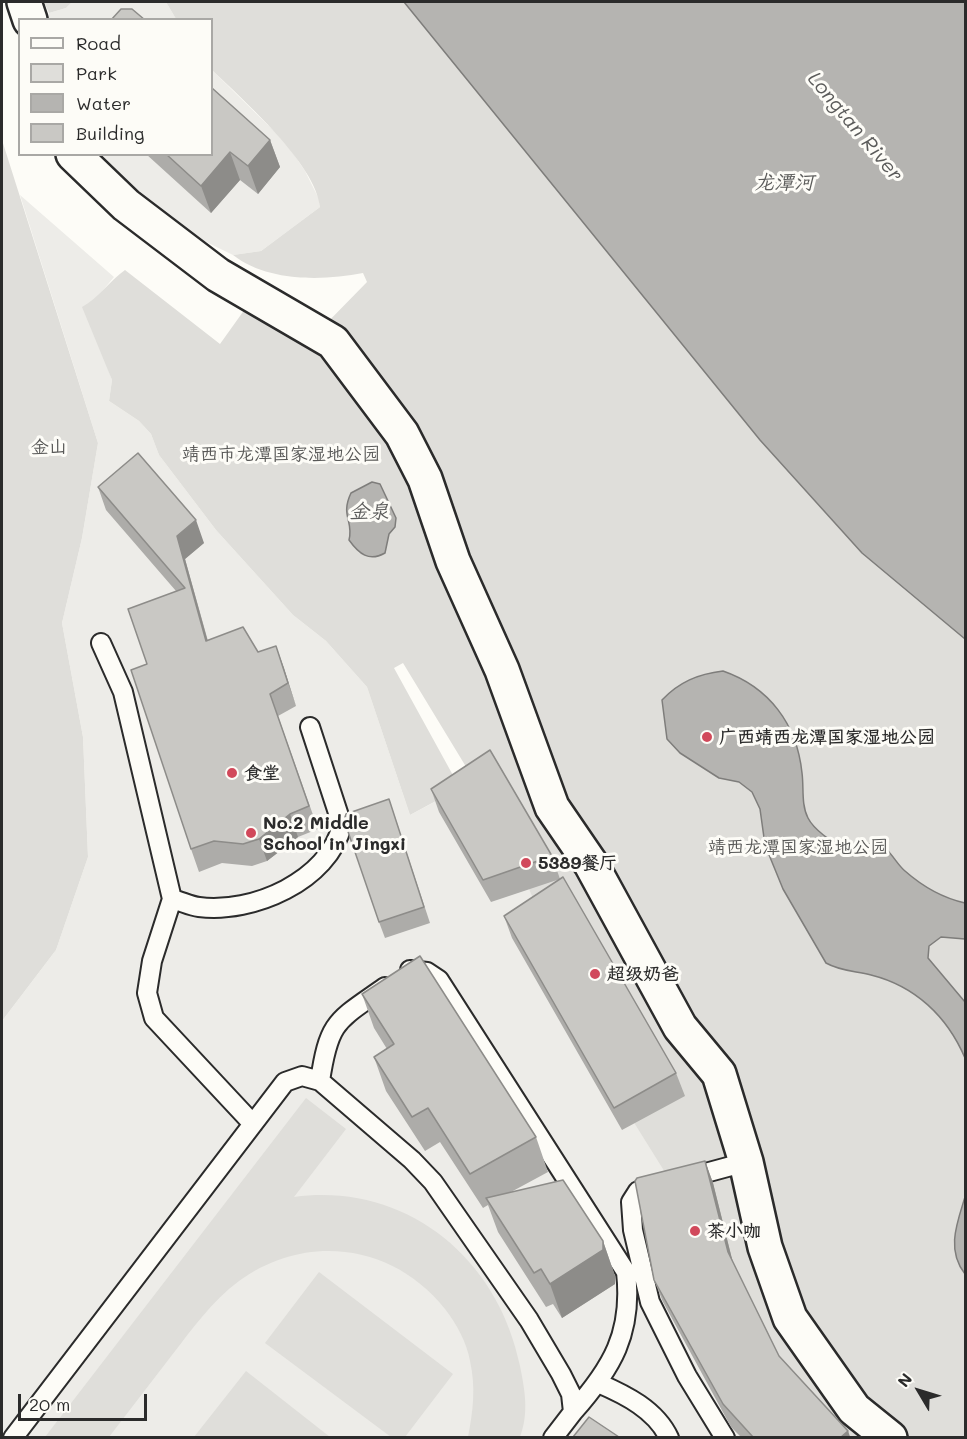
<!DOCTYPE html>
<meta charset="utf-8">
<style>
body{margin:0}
#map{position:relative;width:967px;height:1439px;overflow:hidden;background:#fdfcf7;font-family:Mali,sans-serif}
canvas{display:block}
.frame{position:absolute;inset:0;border:3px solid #2b2b2b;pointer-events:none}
.legend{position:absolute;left:18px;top:18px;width:195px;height:138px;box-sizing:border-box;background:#fdfcf7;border:2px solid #a9a8a5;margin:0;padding:8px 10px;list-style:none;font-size:18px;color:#2b2b2b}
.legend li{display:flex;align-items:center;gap:12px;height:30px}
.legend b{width:30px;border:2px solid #a9a8a5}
.north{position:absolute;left:889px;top:1361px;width:60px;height:60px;-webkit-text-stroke:4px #fdfcf7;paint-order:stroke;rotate:308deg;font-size:16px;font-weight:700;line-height:24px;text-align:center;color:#2b2b2b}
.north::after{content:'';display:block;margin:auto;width:21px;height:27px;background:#2b2b2b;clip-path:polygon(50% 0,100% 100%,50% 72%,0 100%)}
.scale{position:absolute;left:18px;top:1394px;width:129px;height:27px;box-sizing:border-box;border:3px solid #2b2b2b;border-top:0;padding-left:8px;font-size:18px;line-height:21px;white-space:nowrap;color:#2b2b2b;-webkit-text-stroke:4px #fdfcf7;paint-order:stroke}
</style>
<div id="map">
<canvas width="967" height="1439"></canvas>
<div class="frame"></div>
<ul class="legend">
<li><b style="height:8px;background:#fdfcf7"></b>Road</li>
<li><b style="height:16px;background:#dfdeda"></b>Park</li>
<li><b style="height:16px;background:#b5b4b1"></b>Water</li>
<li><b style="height:16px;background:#c9c8c4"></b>Building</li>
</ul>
<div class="north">N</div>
<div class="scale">20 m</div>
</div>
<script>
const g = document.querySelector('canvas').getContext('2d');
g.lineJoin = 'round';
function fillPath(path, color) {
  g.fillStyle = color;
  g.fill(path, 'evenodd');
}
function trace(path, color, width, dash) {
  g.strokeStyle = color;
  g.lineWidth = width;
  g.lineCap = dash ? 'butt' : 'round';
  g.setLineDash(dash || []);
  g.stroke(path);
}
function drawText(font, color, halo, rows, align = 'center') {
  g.font = font + ' Mali,"LXGW WenKai TC",sans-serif';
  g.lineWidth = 6;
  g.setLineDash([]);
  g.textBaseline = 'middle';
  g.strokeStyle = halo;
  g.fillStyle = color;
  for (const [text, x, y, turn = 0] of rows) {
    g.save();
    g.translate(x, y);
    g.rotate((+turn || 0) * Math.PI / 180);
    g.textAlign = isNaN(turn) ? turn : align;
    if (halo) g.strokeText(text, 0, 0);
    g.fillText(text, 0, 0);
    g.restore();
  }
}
const built = new Path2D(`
 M 72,2 L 166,2 L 176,19 L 49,20 L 49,13 L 66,8 Z
 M 212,70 L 287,144 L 305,171 L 319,199 L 320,207 L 261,251 L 233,255 L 196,237 L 152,205 L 99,155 L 212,154 Z
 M 20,195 L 114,277 L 94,301 L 104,358 L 112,380 L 109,401 L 139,421 L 151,434 L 159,455 L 216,530 L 293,615 L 326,641 L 367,687 L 410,815 L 519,757 L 855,1437 L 2,1437 L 2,1021 L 56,950 L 88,857 L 83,737 L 62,623 L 82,538 L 98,443 Z`);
const green = new Path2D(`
 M 44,2 L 72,2 L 66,8 L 49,13 Z
 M 166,2 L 965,2 L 965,1437 L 830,1437 L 610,1084 L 505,831 L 403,663 L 394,668 L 460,788 L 410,815 L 367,687 L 326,641 L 293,615 L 216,530 L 159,455 L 151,434 L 139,421 L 109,401 L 112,380 L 82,307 C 99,298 109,281 125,270 L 220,344 L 245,309 L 319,331 L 367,282 L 363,273 C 322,281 268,282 233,255 L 261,251 L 320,207 C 316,164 243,100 212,70 L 212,20 L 176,19 Z
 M 2,140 L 98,443 L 82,538 L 62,623 L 83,737 L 88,857 L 56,950 L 2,1021 Z
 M 306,1098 L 346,1129 L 294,1197 C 405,1182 498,1257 520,1366 C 525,1391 529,1413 520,1437 L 468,1437 C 473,1411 476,1388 470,1361 C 467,1343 456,1323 445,1309 C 394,1244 306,1232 239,1281 C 212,1301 193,1328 172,1355 C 151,1382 130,1410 109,1437 L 45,1437 Z
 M 319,1272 L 453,1374 L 405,1437 L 391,1437 L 265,1343 Z
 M 246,1371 L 330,1437 L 194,1437 Z`);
const water = new Path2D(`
 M 404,2 L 965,2 L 965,639 L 862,553 L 760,440 Z
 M 372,482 L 380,484 L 396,518 L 395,527 L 389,534 L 385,553 C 369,562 359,554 349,540 C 354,521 340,516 351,493 Z
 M 723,671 C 769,687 797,724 802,773 C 804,787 801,805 808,818 C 813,828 832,844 844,846 C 854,848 865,842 876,844 C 890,847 895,863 905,871 C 922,886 943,898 965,903 L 965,939 L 941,937 L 929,946 L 928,958 L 965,1002 L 965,1058 C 947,1016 915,986 871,975 C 855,971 840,971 826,963 L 783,889 L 765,845 L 760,809 L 752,792 L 739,782 L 719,778 L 680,753 L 667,739 L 662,700 C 679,682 698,674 723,671 Z
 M 965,1197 L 965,1274 C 946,1250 957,1223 965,1197 Z`);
const service = new Path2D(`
 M 101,643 L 123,692 L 172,899 L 152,961 L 147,993 L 154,1018 L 253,1124
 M 172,899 C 181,901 190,906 199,907 C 252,914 329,881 342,825 L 310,727
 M 410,970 L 427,972 L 439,980 L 626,1272 C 633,1333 612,1368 573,1412
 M 320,1081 C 329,1020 337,1021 385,987
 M 687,1178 L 746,1162
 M 660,1185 L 638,1191 L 631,1202 L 633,1230 L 650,1302 L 687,1376 L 725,1438
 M 598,1383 C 626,1395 656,1410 669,1438
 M 13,1438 L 285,1082 L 302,1076 L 320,1081 L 412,1160 L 433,1182 L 529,1320 L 561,1374 L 571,1394 L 573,1412 L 553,1438`);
const minor = new Path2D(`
 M 24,2 L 30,20
 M 73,154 L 126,205 L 218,275 L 333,342 L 402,434 L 425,479 L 453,561 L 502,670 L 552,807 L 591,864 L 680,1027 L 719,1074 L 746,1162 L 765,1247 L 790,1318 L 854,1409 L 890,1438`);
const wall = new Path2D(`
 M 270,140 L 280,167 L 258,194 L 240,180 L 211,213 L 146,154 L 212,154 Z
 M 98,487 L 204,543 L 185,559 L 208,641 L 258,652 L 276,646 L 296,706 L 278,716 L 318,829 L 298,837 L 267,861 L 252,866 L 222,863 L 199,872 L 191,849 L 147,664 L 176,591 L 106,510 Z
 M 431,789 L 552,856 L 560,879 L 491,902 L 439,812 Z
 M 389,799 L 430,923 L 385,938 L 379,922 Z
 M 504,916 L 676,1073 L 685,1096 L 622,1130 L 512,938 Z
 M 362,994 L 536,1137 L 548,1172 L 511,1192 L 603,1241 L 615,1276 L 615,1284 L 562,1318 L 553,1304 L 546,1307 L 498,1232 L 488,1205 L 483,1208 L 440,1142 L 425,1151 L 386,1091 L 374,1057 L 387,1049 L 374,1028 Z
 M 705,1161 L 713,1183 L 733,1263 L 779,1356 L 848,1431 L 850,1437 L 741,1437 L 731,1427 L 663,1302 L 654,1280 Z`);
const shadedWall = new Path2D(`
 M 270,140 L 280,167 L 258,194 L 248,166 Z
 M 230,152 L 240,180 L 211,213 L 201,186 Z
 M 196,520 L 204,543 L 185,559 L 214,664 L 206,641 L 177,536 Z
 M 276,646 L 284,668 L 296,706 L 288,683 Z
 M 290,814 L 298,837 L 267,861 L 259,839 Z
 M 705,1161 L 713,1183 L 736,1275 L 728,1252 Z
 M 603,1241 L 615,1276 L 615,1284 L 562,1318 L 550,1284 Z
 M 848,1431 L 850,1437 L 841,1437 Z`);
const building = new Path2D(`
 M 121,9 L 132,9 L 145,20 L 111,20 Z
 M 212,88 L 270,140 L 248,166 L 230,152 L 201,186 L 166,154 L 212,154 Z
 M 138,453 L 196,520 L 177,536 L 206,641 L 243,627 L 258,652 L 276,646 L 288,683 L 270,694 L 309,806 L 290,814 L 259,839 L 243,844 L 214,841 L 191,849 L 131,670 L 147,664 L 128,609 L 185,588 L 98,487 Z
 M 490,750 L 552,856 L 483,880 L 431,789 Z
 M 389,799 L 424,907 L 379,922 L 344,820 L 346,814 Z
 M 563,877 L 676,1073 L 614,1108 L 504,916 Z
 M 420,956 L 536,1137 L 470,1174 L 428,1108 L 412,1117 L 374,1057 L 394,1044 L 362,994 Z
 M 705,1161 L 728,1252 L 779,1356 L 848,1431 L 841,1437 L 753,1437 L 723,1404 L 654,1280 L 635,1181 L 637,1178 Z
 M 563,1180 L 603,1241 L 603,1250 L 550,1284 L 541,1269 L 534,1273 L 486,1198 Z
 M 589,1417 L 619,1437 L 573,1437 Z`);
const markers = [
 [707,737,6,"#d1495b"],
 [232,773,6,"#d1495b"],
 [251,833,6,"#d1495b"],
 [526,863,6,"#d1495b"],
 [595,974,6,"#d1495b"],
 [695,1231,6,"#d1495b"]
];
const parkNames = [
 ["金山",49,447],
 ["靖西市龙潭国家湿地公园",281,454],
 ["靖西龙潭国家湿地公园",798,847]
];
const poiNames = [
 ["广西靖西龙潭国家湿地公园",719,737],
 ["食堂",244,773],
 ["No.2 Middle",263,823],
 ["School in Jingxi",263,844],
 ["5389餐厅",538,863],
 ["超级奶爸",607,974],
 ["茶小咖",707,1231]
];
const waterNames = [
 ["Longtan River",855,127,50],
 ["龙潭河",784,183],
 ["金泉",369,512]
];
fillPath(built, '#edece8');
fillPath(green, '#dfdeda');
fillPath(water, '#b5b4b1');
trace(water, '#7e7d7b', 1.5);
trace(service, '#2b2b2b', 22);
trace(minor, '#2b2b2b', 38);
trace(service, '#fdfcf7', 18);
trace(minor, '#fdfcf7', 33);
fillPath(wall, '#adaca9');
fillPath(shadedWall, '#8d8c89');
fillPath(building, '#c9c8c4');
trace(building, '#8d8c89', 1.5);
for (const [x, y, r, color] of markers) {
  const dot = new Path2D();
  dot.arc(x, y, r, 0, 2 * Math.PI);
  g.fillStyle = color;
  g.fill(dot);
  trace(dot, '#fdfcf7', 2);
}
drawText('18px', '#585857', '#fdfcf7', parkNames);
drawText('bold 18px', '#2b2b2b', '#fdfcf7', poiNames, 'left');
drawText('italic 20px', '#5b5b5a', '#fdfcf7', waterNames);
</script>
